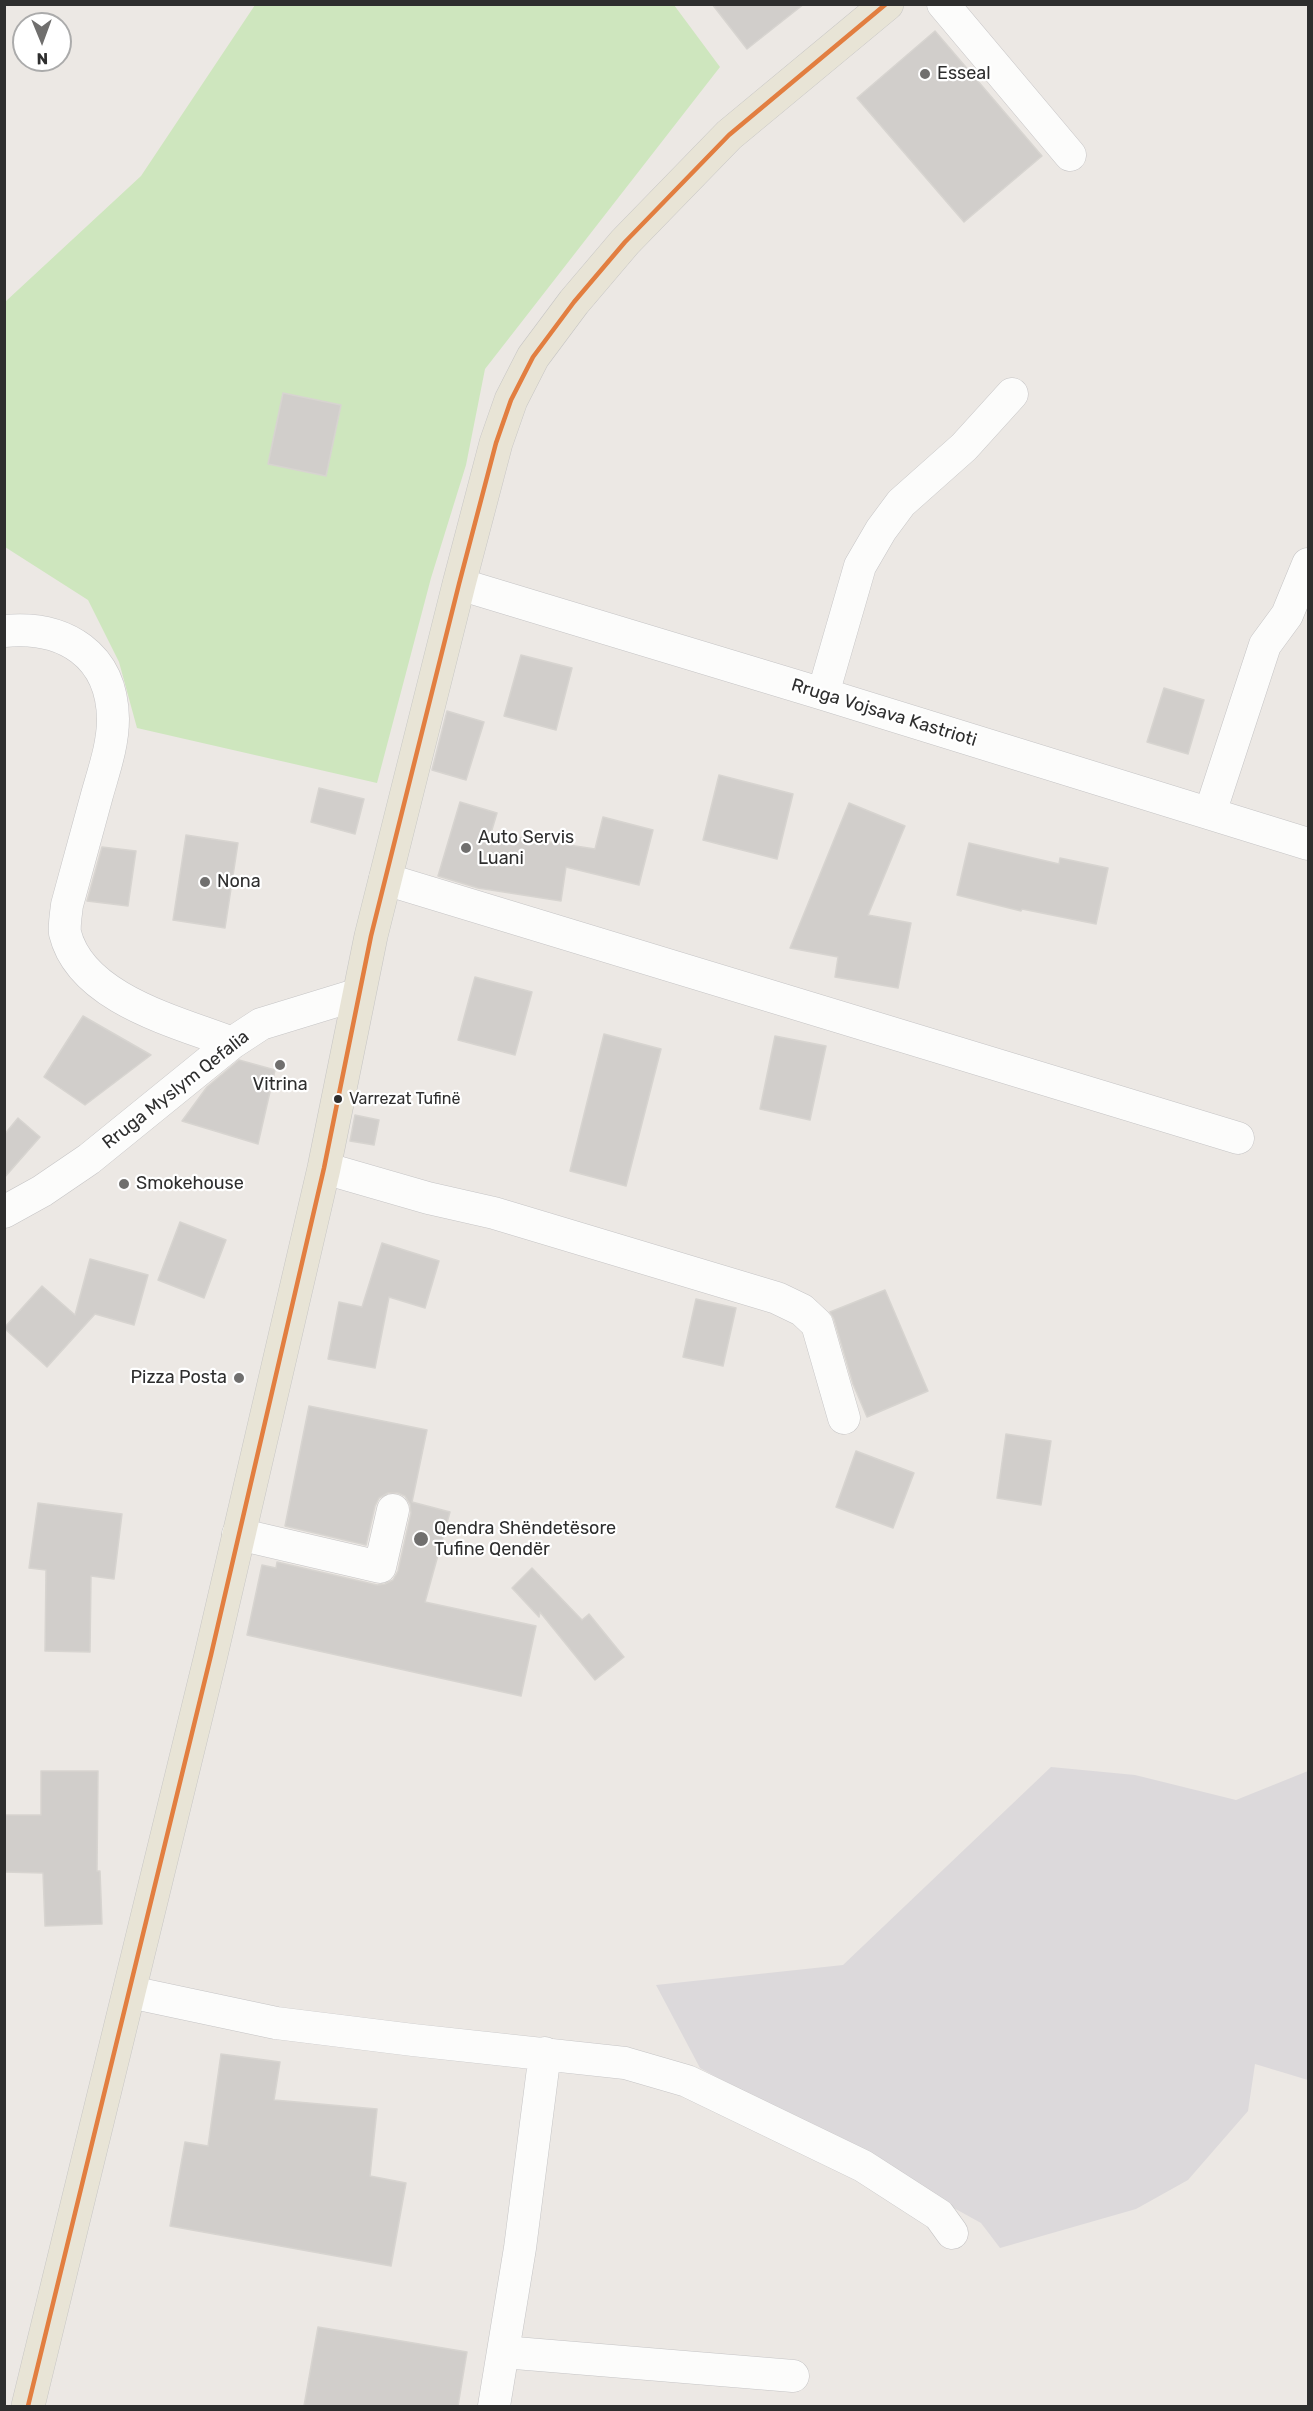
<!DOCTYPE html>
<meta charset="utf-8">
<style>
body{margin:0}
#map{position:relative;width:1313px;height:2411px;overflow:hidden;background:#ece8e4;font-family:Rubik,sans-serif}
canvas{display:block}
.frame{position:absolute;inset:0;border:6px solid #2e2e2e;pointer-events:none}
.north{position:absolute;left:12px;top:12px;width:60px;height:60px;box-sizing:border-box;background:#fff;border:2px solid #ababab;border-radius:50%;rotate:179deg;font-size:16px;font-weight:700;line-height:24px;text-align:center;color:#2e2e2e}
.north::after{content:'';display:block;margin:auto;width:21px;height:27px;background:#706f6e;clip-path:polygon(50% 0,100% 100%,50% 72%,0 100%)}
</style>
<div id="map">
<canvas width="1313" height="2411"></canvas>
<div class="frame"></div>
<div class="north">N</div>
</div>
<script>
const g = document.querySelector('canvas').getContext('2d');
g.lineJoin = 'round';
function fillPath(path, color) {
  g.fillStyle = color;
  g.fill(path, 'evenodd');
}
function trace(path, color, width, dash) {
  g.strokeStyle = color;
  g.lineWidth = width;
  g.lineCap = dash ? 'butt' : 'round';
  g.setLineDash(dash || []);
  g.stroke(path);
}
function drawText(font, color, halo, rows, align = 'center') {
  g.font = font + ' Rubik,sans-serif';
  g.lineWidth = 4.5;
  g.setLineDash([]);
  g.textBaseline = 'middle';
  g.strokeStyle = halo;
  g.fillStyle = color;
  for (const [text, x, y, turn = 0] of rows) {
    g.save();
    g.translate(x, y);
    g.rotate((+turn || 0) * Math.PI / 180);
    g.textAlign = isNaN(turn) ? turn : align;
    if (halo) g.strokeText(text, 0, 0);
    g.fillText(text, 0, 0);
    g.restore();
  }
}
const industrial = new Path2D(`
 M 1051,1767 L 1135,1775 L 1236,1800 L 1308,1771 L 1308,2080 L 1255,2064 L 1248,2111 L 1188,2180 L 1136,2209 L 1000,2248 L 981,2223 L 700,2068 L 656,1985 L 843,1965 Z`);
const green = new Path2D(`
 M 255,5 L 674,5 L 720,67 L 485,369 L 466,465 L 431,578 L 377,783 L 137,728 L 119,662 L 88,600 L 5,547 L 5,302 L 141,176 Z`);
const building = new Path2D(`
 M 712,4 L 804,4 L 747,49 Z
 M 935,31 L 1042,156 L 964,222 L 857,98 Z
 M 283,393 L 341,405 L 326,476 L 268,464 Z
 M 521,655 L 572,668 L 556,730 L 504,716 Z
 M 1164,688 L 1204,700 L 1188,754 L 1147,742 Z
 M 447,711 L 484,722 L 466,780 L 432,770 Z
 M 719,775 L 793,794 L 777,859 L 703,840 Z
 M 319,788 L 364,799 L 355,834 L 311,822 Z
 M 460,802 L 497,813 L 491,833 L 595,849 L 603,817 L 653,830 L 639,885 L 566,867 L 561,901 L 478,888 L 438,876 Z
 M 849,803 L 905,826 L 868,915 L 911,923 L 898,988 L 835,977 L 838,957 L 790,948 Z
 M 186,835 L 238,843 L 225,928 L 173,920 Z
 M 969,843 L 1059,864 L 1060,858 L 1108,868 L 1096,924 L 1022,909 L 1021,911 L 957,895 Z
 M 102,847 L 136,851 L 128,906 L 87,901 Z
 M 475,977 L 532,992 L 515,1055 L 458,1040 Z
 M 83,1016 L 151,1055 L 85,1105 L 44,1077 Z
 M 604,1034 L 661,1049 L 626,1186 L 570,1171 Z
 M 775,1036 L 826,1046 L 810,1120 L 760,1109 Z
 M 239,1060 L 275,1070 L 258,1144 L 182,1121 L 207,1087 Z
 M 355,1115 L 379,1120 L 374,1145 L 350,1141 Z
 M 18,1118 L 40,1137 L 4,1178 L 4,1135 Z
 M 180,1222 L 226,1240 L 204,1298 L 158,1280 Z
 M 382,1243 L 439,1261 L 425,1308 L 389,1297 L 375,1368 L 328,1359 L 339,1302 L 362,1307 Z
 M 90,1259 L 148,1275 L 134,1325 L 95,1314 L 47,1367 L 4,1328 L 42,1286 L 75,1315 Z
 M 885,1290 L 928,1391 L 867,1417 L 853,1384 L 834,1319 L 830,1312 Z
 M 696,1299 L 736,1308 L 723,1366 L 683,1357 Z
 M 309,1406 L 427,1430 L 412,1502 L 450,1512 L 425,1602 L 536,1626 L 521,1696 L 247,1635 L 262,1565 L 276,1568 L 277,1562 L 377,1585 L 385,1584 L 393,1580 L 398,1571 L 411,1513 L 410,1504 L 405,1496 L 398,1493 L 388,1493 L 379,1498 L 375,1506 L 366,1545 L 285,1526 Z
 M 1006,1434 L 1051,1441 L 1041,1505 L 997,1498 Z
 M 856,1451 L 914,1473 L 893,1528 L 836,1507 Z
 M 38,1503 L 122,1514 L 114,1579 L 91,1576 L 90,1652 L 45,1651 L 46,1570 L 29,1568 Z
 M 532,1568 L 582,1620 L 589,1614 L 624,1657 L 595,1680 L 540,1612 L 539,1617 L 512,1588 Z
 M 41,1771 L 98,1771 L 97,1871 L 100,1871 L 102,1924 L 45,1926 L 43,1873 L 4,1872 L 4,1815 L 41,1815 Z
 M 221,2054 L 280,2062 L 274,2100 L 377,2109 L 370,2176 L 406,2183 L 391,2266 L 170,2226 L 185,2142 L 208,2146 Z
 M 318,2327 L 467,2352 L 458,2406 L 304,2406 Z`);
const minor = new Path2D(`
 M 943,4 L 1070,155
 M 459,584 L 823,694 L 1308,844
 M 4,631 C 65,625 112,655 113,719 C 113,745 104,770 97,795 C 87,832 77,869 67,905 C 66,914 64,925 65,933 C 81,999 178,1022 232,1043
 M 823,694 L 860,566 L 881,530 L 901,503 L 964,447 L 1012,394
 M 1210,813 L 1265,645 L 1287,615 L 1308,564
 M 385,879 L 1238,1138
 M 324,1168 L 428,1198 L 494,1213 L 777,1298 L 802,1310 L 817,1324 L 844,1418
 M 4,1212 L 42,1191 L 89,1159 L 232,1043 L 261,1024 L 359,994
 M 238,1534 L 380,1567 L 393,1510
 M 130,1992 L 276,2023 L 413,2040 L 625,2063 L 687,2081 L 863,2166 L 939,2215 L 952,2233
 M 503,2352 L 793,2376
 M 494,2406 L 520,2248 L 545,2053`);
const major = new Path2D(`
 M 28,2406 L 211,1655 L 324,1168 L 371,936 L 459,584 L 496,443 L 511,400 L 533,357 L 574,302 L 625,242 L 729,135 L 887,4`);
const bus1 = new Path2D(`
 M 28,2406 L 211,1655 L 324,1168 L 371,936 L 459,584 L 496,443 L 511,400 L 533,357 L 574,302 L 625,242 L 729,135 L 886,4`);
const markers = [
 [925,74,6,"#706f6e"],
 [466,848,6,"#706f6e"],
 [205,882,6,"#706f6e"],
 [280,1065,6,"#706f6e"],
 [338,1099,5,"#2e2e2e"],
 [124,1184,6,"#706f6e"],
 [239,1378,6,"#706f6e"],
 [421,1539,8,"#706f6e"]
];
const busNames = [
 ["Varrezat Tufinë",349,1099]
];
const poiNames = [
 ["Esseal",937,74],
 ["Auto Servis",478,838],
 ["Luani",478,859],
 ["Nona",217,882],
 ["Vitrina",280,1085,"center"],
 ["Smokehouse",136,1184],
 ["Pizza Posta",227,1378,"right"],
 ["Qendra Shëndetësore",434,1529],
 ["Tufine Qendër",434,1550]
];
const streetNames = [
 ["Rruga Vojsava Kastrioti",884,713,17],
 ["Rruga Myslym Qefalia",176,1090,-38]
];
fillPath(industrial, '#dcd9db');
fillPath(green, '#cee6be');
fillPath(building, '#d1cecb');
trace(building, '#d7d4d0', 1.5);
trace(minor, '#c5c4c5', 33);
trace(major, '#c6c5c4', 34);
trace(minor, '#fcfcfb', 32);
trace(major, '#e8e4d6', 33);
trace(bus1, '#e27e40', 4.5);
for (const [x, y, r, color] of markers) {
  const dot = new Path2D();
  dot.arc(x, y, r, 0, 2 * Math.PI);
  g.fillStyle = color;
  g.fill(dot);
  trace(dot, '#fff', 2);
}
drawText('16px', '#2e2e2e', '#fff', busNames, 'left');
drawText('18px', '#2e2e2e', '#fff', poiNames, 'left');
drawText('18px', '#2e2e2e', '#fff', streetNames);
</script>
